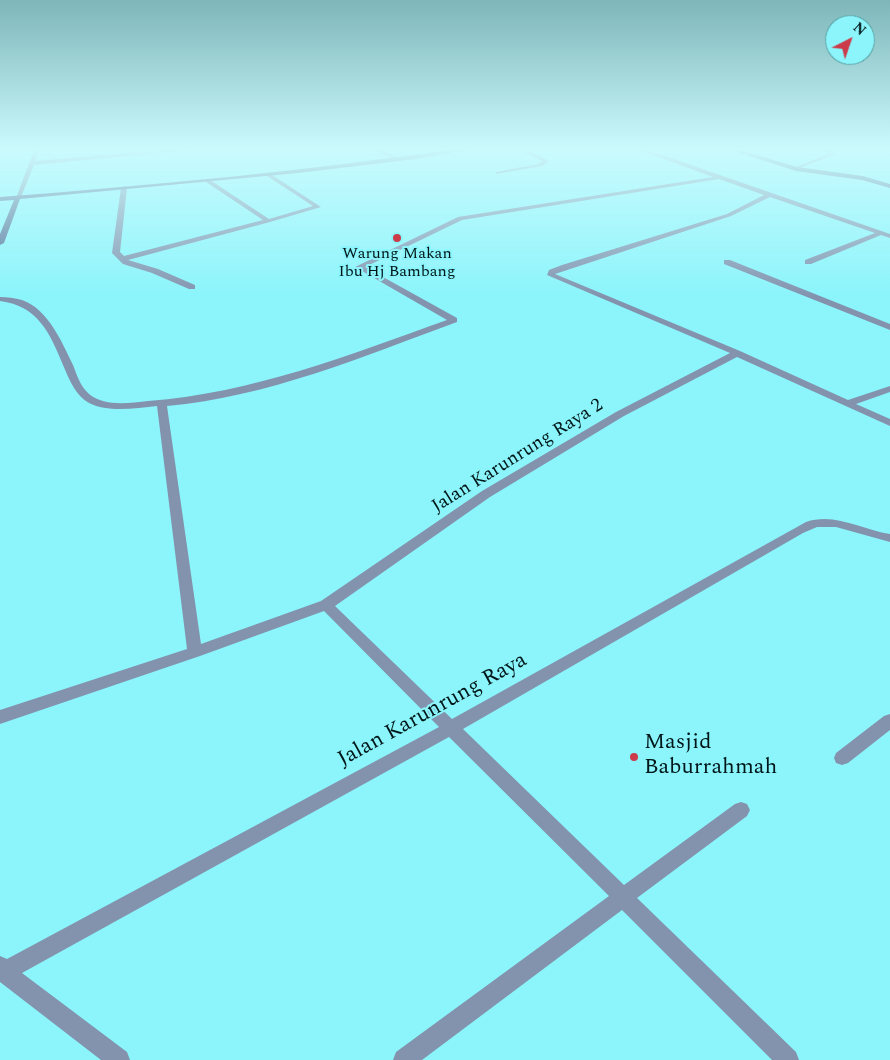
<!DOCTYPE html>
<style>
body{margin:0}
#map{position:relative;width:890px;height:1060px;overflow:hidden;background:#8bf5fb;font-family:Spectral,serif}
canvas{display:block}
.north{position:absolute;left:825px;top:15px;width:50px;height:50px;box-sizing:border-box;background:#8bf5fb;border:1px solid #549ca0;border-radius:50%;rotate:41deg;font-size:14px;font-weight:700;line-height:20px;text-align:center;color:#011618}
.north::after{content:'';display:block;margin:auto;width:18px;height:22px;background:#cc3b49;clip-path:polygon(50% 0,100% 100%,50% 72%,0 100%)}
</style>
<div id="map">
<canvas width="890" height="1060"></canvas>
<div class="north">N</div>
</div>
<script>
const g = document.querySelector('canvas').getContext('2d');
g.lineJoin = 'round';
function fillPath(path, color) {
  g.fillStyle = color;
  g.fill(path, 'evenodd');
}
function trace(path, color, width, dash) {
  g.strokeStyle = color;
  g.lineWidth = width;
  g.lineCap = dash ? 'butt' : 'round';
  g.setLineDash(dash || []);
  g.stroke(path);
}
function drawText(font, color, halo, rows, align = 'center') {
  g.font = font + ' Spectral,serif';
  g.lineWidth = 4;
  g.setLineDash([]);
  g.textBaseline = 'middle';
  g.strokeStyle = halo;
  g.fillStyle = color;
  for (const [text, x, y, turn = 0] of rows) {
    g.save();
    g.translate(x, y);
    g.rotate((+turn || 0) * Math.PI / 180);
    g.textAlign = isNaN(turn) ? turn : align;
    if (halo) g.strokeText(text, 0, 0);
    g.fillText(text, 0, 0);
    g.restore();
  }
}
const street = new Path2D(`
 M 35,148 L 41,148 L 35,161 L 184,148 L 210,148 L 34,165 L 21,197 L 16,198 Z
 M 371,148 L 378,148 L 402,160 L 397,161 Z
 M 516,148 L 523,148 L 549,161 L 542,166 L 496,174 L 496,172 L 538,164 L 542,161 Z
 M 634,148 L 642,148 L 890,234 L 890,238 L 881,235 L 811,264 L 805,264 L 805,260 L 875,233 L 770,197 L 731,216 L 555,274 L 740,351 L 848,400 L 890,386 L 890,392 L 856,404 L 890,419 L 890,426 L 737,357 L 624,416 L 490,497 L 335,606 L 452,719 L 806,522 C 835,512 862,530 890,534 L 890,542 L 836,527 L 817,527 L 803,533 L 463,729 L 624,885 L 735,804 L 741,802 L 747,804 L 750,810 L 747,816 L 637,898 L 796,1052 L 799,1060 L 772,1060 L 622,910 L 422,1060 L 393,1060 L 396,1052 L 609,896 L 449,737 L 22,973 L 127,1052 L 130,1060 L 101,1060 L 0,982 L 0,956 L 7,959 L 439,727 L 324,611 L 200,656 L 0,724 L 0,710 L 187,649 L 157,406 C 136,408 109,413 89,403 C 75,395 69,379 63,365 C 50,333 38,306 0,301 L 0,297 C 7,297 15,298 22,300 C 48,309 62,342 73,365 C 77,375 80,386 89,394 C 105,407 129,403 148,401 C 253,393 349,355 447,320 L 355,267 L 458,217 L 713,177 ZM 719,179 L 764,195 L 727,214 L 562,265 L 549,270 L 547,275 L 730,353 L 616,412 L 482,491 L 321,601 L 201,644 L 167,406 C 268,397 364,356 457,322 L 457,318 L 365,267 L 462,220 Z
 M 817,148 L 825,148 L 836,154 L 794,170 L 794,168 L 828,154 Z
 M 269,173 L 321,207 L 270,222 L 128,260 L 158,269 L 195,285 L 195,289 L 189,289 L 152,273 L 123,264 L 112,253 L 121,188 L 124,186 L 127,188 L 120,252 L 124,256 L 263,220 L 206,182 L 206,180 L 210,180 L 269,219 L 313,206 L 267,176 Z
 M 724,260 L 730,260 L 890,324 L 890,330 L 724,264 Z
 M 890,714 L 890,730 L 848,763 L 842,765 L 836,763 L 834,758 L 836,753 L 884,716 Z`);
const secondary = new Path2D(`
 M 461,148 L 477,148 L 416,159 L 298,173 L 20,199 L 4,243 L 0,245 L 0,234 L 14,200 L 0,201 L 0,197 C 154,185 308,171 461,148 Z
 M 725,148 L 734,148 L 797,167 L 863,176 L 890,184 L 890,188 L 862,180 L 796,171 Z`);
const markers = [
 [397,238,5,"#cc3b49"],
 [634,757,5,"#cc3b49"]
];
const farPoinames = [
 ["Warung Makan",397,255],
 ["Ibu Hj Bambang",397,273]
];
const streetNames = [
 ["Jalan Karunrung Raya 2",518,457,-32]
];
const nearStreetnames = [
 ["Jalan Karunrung Raya",433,711,-29]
];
const nearPoinames = [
 ["Masjid",644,744],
 ["Baburrahmah",644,769]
];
fillPath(street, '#8393ae');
fillPath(secondary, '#566e94');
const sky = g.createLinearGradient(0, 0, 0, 297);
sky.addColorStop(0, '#7eb6b9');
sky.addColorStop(0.5, '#cbfafd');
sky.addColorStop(1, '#cbfafd00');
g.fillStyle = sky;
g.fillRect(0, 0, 890, 297);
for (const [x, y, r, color] of markers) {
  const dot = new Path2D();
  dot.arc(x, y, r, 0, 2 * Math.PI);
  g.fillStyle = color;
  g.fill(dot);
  trace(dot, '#8bf5fb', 2);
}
drawText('16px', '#011618', '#8bf5fb', farPoinames);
drawText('19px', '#011618', '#8bf5fb', streetNames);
drawText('22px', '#011618', '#8bf5fb', nearStreetnames);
drawText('22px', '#011618', '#8bf5fb', nearPoinames, 'left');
</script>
